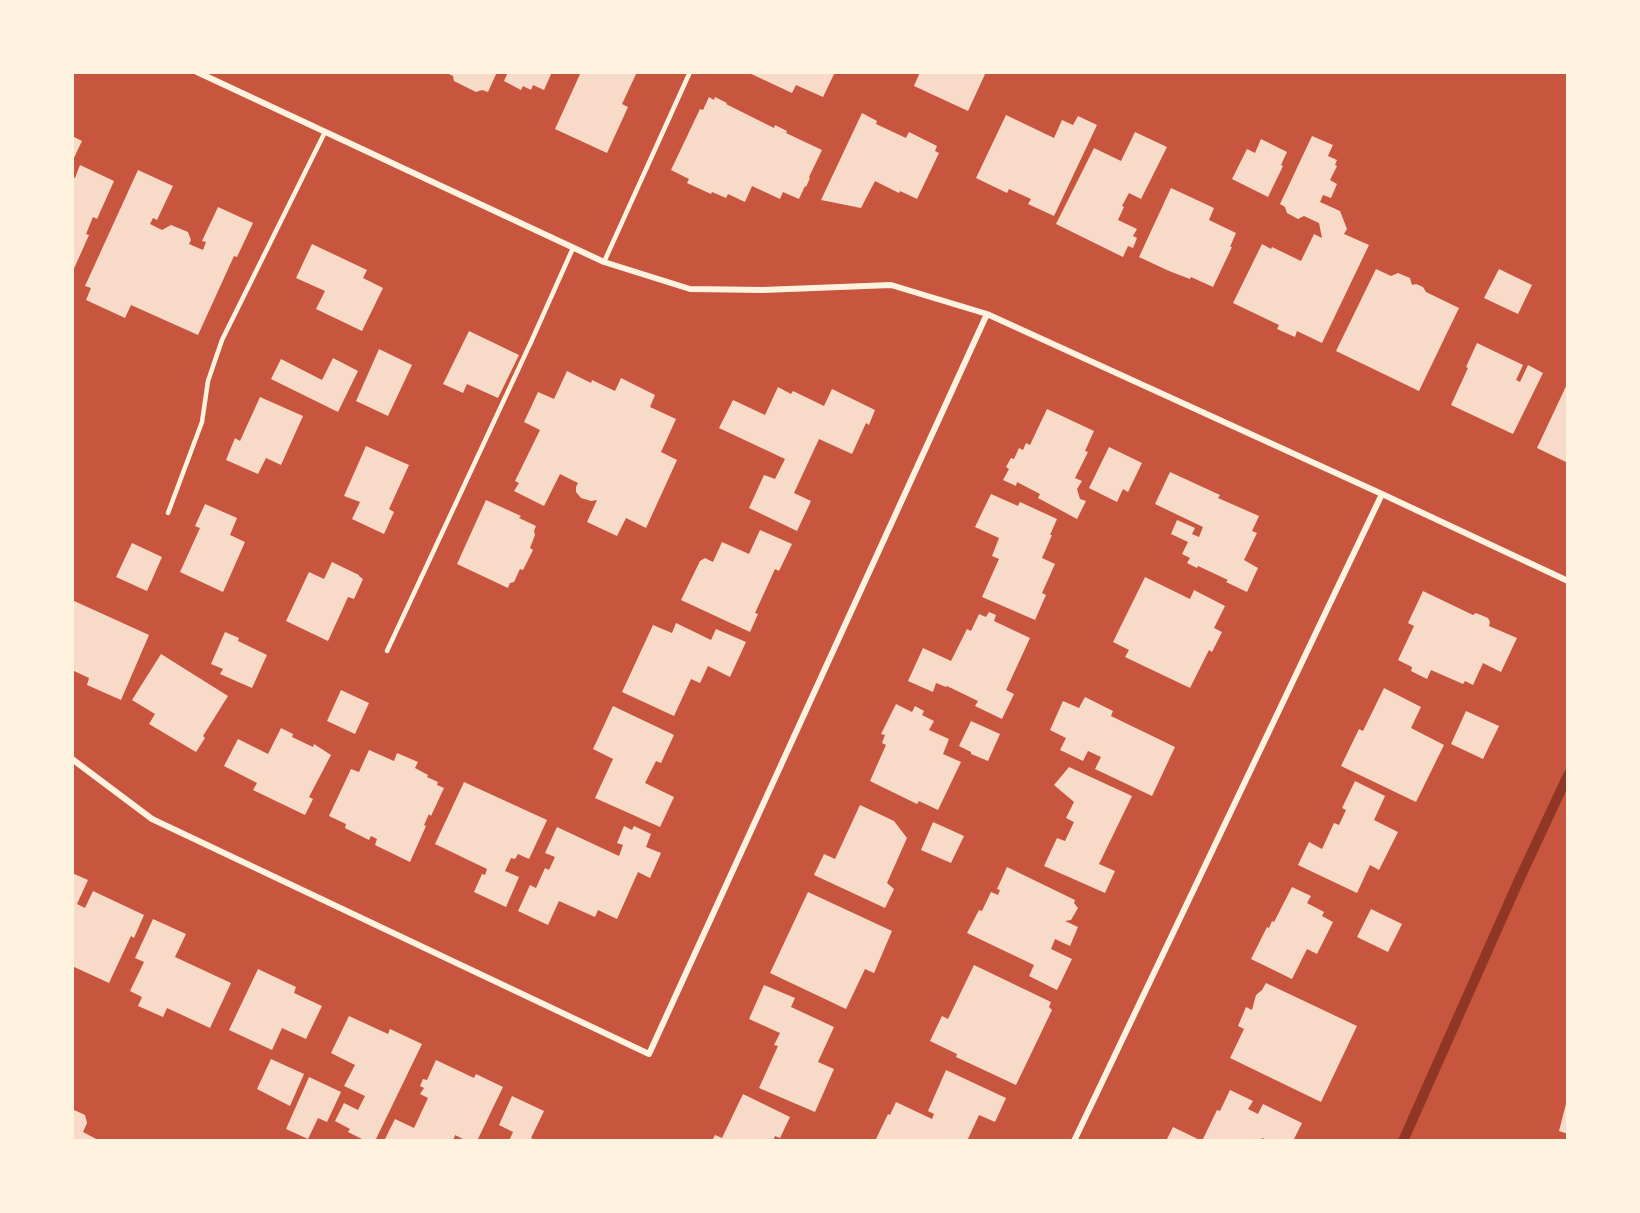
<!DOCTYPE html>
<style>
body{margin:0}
#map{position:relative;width:1640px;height:1213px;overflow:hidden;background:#c8553d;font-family:Inter,sans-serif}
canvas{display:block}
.frame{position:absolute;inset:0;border:74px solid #fff3e0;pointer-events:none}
</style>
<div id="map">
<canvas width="1640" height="1213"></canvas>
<div class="frame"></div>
</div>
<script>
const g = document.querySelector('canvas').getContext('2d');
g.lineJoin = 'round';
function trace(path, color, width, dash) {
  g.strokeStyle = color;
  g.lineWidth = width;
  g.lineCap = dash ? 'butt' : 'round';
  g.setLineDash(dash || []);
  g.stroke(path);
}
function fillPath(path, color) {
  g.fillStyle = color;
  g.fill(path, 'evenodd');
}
const stream = new Path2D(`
 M 1403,1141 L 1519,880 L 1568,775`);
const building = new Path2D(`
 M 450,72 L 497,72 L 488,92 L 482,90 L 476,92 L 454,81 L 453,76 L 449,74 Z
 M 508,72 L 552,72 L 544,90 L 533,85 L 531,90 L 523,86 L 521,90 L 504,81 Z
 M 581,72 L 637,72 L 622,104 L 628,107 L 607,153 L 555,129 Z
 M 747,72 L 835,72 L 823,97 L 796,85 L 792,93 Z
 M 920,72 L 986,72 L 968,111 L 914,86 Z
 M 709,97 L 714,100 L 715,97 L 727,103 L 726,104 L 774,128 L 775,125 L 787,131 L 786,133 L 822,150 L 809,177 L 810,178 L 806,187 L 805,186 L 799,199 L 783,192 L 780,199 L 752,186 L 745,202 L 728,194 L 726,198 L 712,192 L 711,194 L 687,183 L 689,179 L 671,170 L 700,109 L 703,110 Z
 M 862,113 L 877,121 L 876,124 L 906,138 L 909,132 L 937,146 L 935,151 L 939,153 L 917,199 L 900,191 L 899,193 L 875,181 L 861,208 L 821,200 Z
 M 1006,115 L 1054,138 L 1062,120 L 1073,125 L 1078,116 L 1097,125 L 1054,216 L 1028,204 L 1031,199 L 1009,189 L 1007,193 L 976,178 Z
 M 1135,132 L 1167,147 L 1141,199 L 1129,193 L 1122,206 L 1124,207 L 1118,220 L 1137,229 L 1133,236 L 1137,238 L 1133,248 L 1128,246 L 1123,257 L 1056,224 L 1094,148 L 1121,161 Z
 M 72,136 L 82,141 L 72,162 Z
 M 1312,136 L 1333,145 L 1328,156 L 1337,160 L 1335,165 L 1337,166 L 1330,180 L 1337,184 L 1331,198 L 1323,195 L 1320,202 L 1340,211 L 1347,229 L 1344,234 L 1369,245 L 1322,343 L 1297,331 L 1295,337 L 1277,329 L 1279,325 L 1233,303 L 1262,244 L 1271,249 L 1272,247 L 1301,261 L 1314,234 L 1322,238 L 1319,223 L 1304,216 L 1298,219 L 1287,213 L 1285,207 L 1280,204 Z
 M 1261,139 L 1287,152 L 1281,165 L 1283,166 L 1268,197 L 1232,179 L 1247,149 L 1255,153 Z
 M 80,165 L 114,181 L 97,219 L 93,217 L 86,234 L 89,235 L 72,273 L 72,177 L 75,178 Z
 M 138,170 L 173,186 L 157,220 L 153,218 L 150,224 L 162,230 L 171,225 L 188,232 L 191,240 L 189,244 L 203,250 L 206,242 L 202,241 L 218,207 L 253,223 L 237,257 L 234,256 L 198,335 L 131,305 L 125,318 L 86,300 L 91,288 L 85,286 Z
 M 1171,188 L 1214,208 L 1209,220 L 1236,233 L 1230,247 L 1232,247 L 1213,287 L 1191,277 L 1190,279 L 1169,271 L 1139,257 Z
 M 312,244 L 367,270 L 363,278 L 383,288 L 362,331 L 316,309 L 325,291 L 296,278 Z
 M 1376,269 L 1391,276 L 1398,273 L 1410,278 L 1412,285 L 1416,284 L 1423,287 L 1426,292 L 1459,308 L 1419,391 L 1336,351 Z
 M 1499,269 L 1532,285 L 1518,314 L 1484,298 Z
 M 469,331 L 519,355 L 498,398 L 467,384 L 463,393 L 443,384 Z
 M 1477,343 L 1523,365 L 1516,380 L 1520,382 L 1528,365 L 1543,373 L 1513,434 L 1451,405 L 1468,368 L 1466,367 Z
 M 379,349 L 412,365 L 388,416 L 356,401 Z
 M 333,358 L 358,371 L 338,412 L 271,379 L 281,359 L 322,380 Z
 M 567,371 L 591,383 L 592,380 L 615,391 L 621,378 L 655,395 L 650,407 L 676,419 L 661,452 L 677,460 L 646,528 L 626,518 L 617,536 L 587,522 L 597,500 L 591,501 L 581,498 L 576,492 L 576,487 L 578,483 L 560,474 L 544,506 L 514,491 L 519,483 L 515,481 L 540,430 L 524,422 L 538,392 L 554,399 Z
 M 1568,382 L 1568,463 L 1537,448 Z
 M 778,387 L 791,394 L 793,391 L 824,406 L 832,389 L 875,410 L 869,425 L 866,423 L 852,454 L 819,439 L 794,493 L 811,501 L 797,531 L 749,508 L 764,475 L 775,479 L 785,459 L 719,428 L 733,400 L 765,415 Z
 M 260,397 L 303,416 L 281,465 L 266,458 L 258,474 L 226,460 L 235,438 L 240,441 Z
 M 1047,409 L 1094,431 L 1085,451 L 1088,452 L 1075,478 L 1082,481 L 1077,489 L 1080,499 L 1086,501 L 1077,519 L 1038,498 L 1040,494 L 1017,482 L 1016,486 L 1003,480 L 1009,469 L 1006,467 L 1011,458 L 1014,459 L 1019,448 L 1023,450 L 1026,443 L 1030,445 Z
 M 366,446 L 409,465 L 389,509 L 394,512 L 384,534 L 352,519 L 360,502 L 344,496 Z
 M 1109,447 L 1142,463 L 1128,492 L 1123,489 L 1117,502 L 1089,488 Z
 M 1170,472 L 1220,495 L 1218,498 L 1259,516 L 1252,531 L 1257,533 L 1244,560 L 1258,568 L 1247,592 L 1226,582 L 1228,580 L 1198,566 L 1197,568 L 1187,563 L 1190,558 L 1182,554 L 1188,542 L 1171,534 L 1177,520 L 1195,528 L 1192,534 L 1199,537 L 1203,527 L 1155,504 Z
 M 991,494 L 1018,506 L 1020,502 L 1057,519 L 1050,535 L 1052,535 L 1042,558 L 1055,564 L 1042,593 L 1046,595 L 1035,620 L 982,597 L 999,559 L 992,556 L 999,538 L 975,527 Z
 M 486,500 L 521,516 L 519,518 L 536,526 L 534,531 L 535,535 L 530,548 L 533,550 L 523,570 L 520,569 L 514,582 L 510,583 L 508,588 L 457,564 Z
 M 205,504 L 237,518 L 230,535 L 245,542 L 223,592 L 180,572 L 200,528 L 195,526 Z
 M 760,530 L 792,544 L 779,571 L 775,569 L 755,613 L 758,614 L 750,632 L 681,600 L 700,561 L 705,558 L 713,562 L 722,542 L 749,554 Z
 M 132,543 L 162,557 L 147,591 L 116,577 Z
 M 332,562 L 359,575 L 359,576 L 363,579 L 354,599 L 348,597 L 328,641 L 286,621 L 309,572 L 324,579 Z
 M 1145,577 L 1190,599 L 1194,590 L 1225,606 L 1214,628 L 1222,632 L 1212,652 L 1209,650 L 1190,688 L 1125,657 L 1129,650 L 1113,642 Z
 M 1423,591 L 1473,615 L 1476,613 L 1488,618 L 1490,622 L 1489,626 L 1517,638 L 1501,672 L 1483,663 L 1473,685 L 1465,681 L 1463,684 L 1431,670 L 1427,679 L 1411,671 L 1412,667 L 1398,660 L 1414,626 L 1408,623 Z
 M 72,600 L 149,635 L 121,700 L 87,685 L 89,678 L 72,670 Z
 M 989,612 L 996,615 L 994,621 L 1030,638 L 1006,690 L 1014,694 L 1002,719 L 975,706 L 978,701 L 947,686 L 946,687 L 936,683 L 933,692 L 908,681 L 923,648 L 951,661 L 967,629 L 971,631 L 979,614 L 986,617 Z
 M 676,623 L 711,640 L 716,629 L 746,642 L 730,677 L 708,666 L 700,683 L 691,679 L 674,716 L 622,692 L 653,625 L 672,633 Z
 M 225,632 L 239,638 L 238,641 L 267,655 L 252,688 L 220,674 L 223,669 L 211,664 Z
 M 161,654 L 228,696 L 203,736 L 205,738 L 196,752 L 149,724 L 155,714 L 132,700 Z
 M 1384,688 L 1421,707 L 1411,728 L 1444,745 L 1416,802 L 1341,766 L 1359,729 L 1363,731 Z
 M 341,690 L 369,703 L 355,734 L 327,721 Z
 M 1085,697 L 1113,711 L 1111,716 L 1175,747 L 1152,796 L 1095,769 L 1101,757 L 1088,751 L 1083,761 L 1060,750 L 1066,738 L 1050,730 L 1063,701 L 1079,708 Z
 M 896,704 L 912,712 L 915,706 L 924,711 L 922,715 L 934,721 L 929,730 L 949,739 L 943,754 L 961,762 L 938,810 L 919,801 L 917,804 L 870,781 L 886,745 L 882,743 L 885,735 L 881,734 Z
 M 613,706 L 674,735 L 661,763 L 656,761 L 645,783 L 674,797 L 660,827 L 595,798 L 613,759 L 593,749 Z
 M 1466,711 L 1499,726 L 1483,759 L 1451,744 Z
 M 971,721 L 1000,734 L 988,761 L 971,754 L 971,752 L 959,746 Z
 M 281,728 L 293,734 L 292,737 L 313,747 L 314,744 L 331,755 L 309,797 L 313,799 L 305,815 L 253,790 L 257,783 L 224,766 L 238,739 L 268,754 Z
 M 369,750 L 394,761 L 397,753 L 418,762 L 415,768 L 428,775 L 427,777 L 438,782 L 437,785 L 444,788 L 431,816 L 429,814 L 424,825 L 426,826 L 410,862 L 375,845 L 377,839 L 371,836 L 369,840 L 345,828 L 346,824 L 329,816 L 351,769 L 359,772 Z
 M 1069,767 L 1132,796 L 1099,864 L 1115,871 L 1105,893 L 1044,866 L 1057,838 L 1065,841 L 1074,822 L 1066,818 L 1074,802 L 1054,785 Z
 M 1355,781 L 1385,796 L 1374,820 L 1398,832 L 1379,870 L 1370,865 L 1357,893 L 1298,865 L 1309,842 L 1322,849 L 1334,823 L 1339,825 L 1346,810 L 1342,808 Z
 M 464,782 L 547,820 L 529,859 L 518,854 L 515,859 L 511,858 L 505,871 L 519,877 L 506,907 L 474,892 L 482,874 L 485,875 L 487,869 L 435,844 Z
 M 860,805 L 894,821 L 907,838 L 887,883 L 894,889 L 885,908 L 814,875 L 824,854 L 835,859 Z
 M 933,822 L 964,836 L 951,863 L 921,850 Z
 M 624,826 L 632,830 L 634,826 L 651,834 L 646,847 L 661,853 L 650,878 L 638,872 L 617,919 L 598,910 L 595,917 L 559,901 L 548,925 L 518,911 L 530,885 L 536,888 L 545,868 L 549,870 L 555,857 L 545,853 L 557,827 L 619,856 L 623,845 L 617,843 Z
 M 1007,867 L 1075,900 L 1074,903 L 1078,908 L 1071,920 L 1065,921 L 1078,927 L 1070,946 L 1055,939 L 1051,949 L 1072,959 L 1057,990 L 1029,976 L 1034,965 L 967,933 L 979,910 L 982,911 L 991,892 L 998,895 L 1000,890 L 997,889 Z
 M 72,873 L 88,880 L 77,904 L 85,908 L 93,891 L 144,915 L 134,938 L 131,936 L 109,983 L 72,966 Z
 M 1292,887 L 1311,896 L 1307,903 L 1324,912 L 1322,916 L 1333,922 L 1317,954 L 1307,949 L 1292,979 L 1251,959 L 1267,927 L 1269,928 L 1272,921 L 1274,922 Z
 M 808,892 L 892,931 L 874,973 L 865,969 L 846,1009 L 770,973 Z
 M 1371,909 L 1402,924 L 1388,952 L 1357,937 Z
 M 153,919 L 186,934 L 175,957 L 231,983 L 210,1028 L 167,1008 L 163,1017 L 138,1006 L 142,997 L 130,991 L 144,962 L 135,958 Z
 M 974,965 L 1051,1002 L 1049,1007 L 1052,1010 L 1016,1085 L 956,1057 L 957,1054 L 930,1041 L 942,1016 L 948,1019 Z
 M 258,969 L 296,987 L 294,993 L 322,1006 L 306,1039 L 282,1028 L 272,1050 L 229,1030 Z
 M 1266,983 L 1357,1026 L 1321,1102 L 1230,1058 L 1244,1029 L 1238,1026 L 1246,1007 L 1252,1010 L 1256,995 L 1262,990 Z
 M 764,985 L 795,998 L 791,1007 L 834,1027 L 818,1062 L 834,1069 L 815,1112 L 759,1088 L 778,1046 L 774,1045 L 780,1033 L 749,1019 Z
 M 349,1016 L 388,1034 L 390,1029 L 422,1044 L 375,1141 L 366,1141 L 348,1132 L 350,1129 L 335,1121 L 344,1103 L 358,1110 L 365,1096 L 344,1086 L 355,1065 L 331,1053 Z
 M 271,1059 L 304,1074 L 290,1106 L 257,1089 Z
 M 436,1060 L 474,1078 L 476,1074 L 503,1087 L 477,1141 L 467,1141 L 455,1135 L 453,1141 L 384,1141 L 395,1119 L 414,1128 L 428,1098 L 420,1094 L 424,1088 L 420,1086 L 423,1079 L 427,1080 Z
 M 946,1070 L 1006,1098 L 995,1122 L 979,1115 L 967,1141 L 875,1141 L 888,1114 L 890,1115 L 896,1102 L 932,1119 L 934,1114 L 928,1111 Z
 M 309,1077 L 341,1092 L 327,1122 L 318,1118 L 308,1139 L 286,1129 Z
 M 1230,1090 L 1253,1101 L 1248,1109 L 1258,1114 L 1263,1104 L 1302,1123 L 1293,1141 L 1270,1141 L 1262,1138 L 1261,1141 L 1166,1141 L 1173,1127 L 1202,1141 L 1217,1110 L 1220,1111 Z
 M 743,1094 L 790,1117 L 780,1138 L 775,1136 L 773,1141 L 712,1141 L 715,1135 L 722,1138 Z
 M 512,1096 L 544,1111 L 531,1138 L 537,1141 L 509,1141 L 513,1132 L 499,1125 Z
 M 1567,1100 L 1568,1101 L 1568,1134 L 1559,1131 Z
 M 72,1109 L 85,1115 L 87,1123 L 83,1132 L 100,1141 L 72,1141 Z`);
const service = new Path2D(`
 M 604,262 L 690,72
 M 168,513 L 202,422 L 208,381 L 222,340 L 325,132
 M 387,651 L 531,342 L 573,248`);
const minor = new Path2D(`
 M 197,72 L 604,262 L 690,289 L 763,290 L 891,285 L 987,314 L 1382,494 L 1568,581
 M 72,759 L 152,819 L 649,1054 L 987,314
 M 1074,1141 L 1382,494`);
trace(stream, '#8f3625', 10);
fillPath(building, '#f7dbc8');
trace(service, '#fff3e0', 4.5);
trace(minor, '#fff3e0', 6);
</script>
